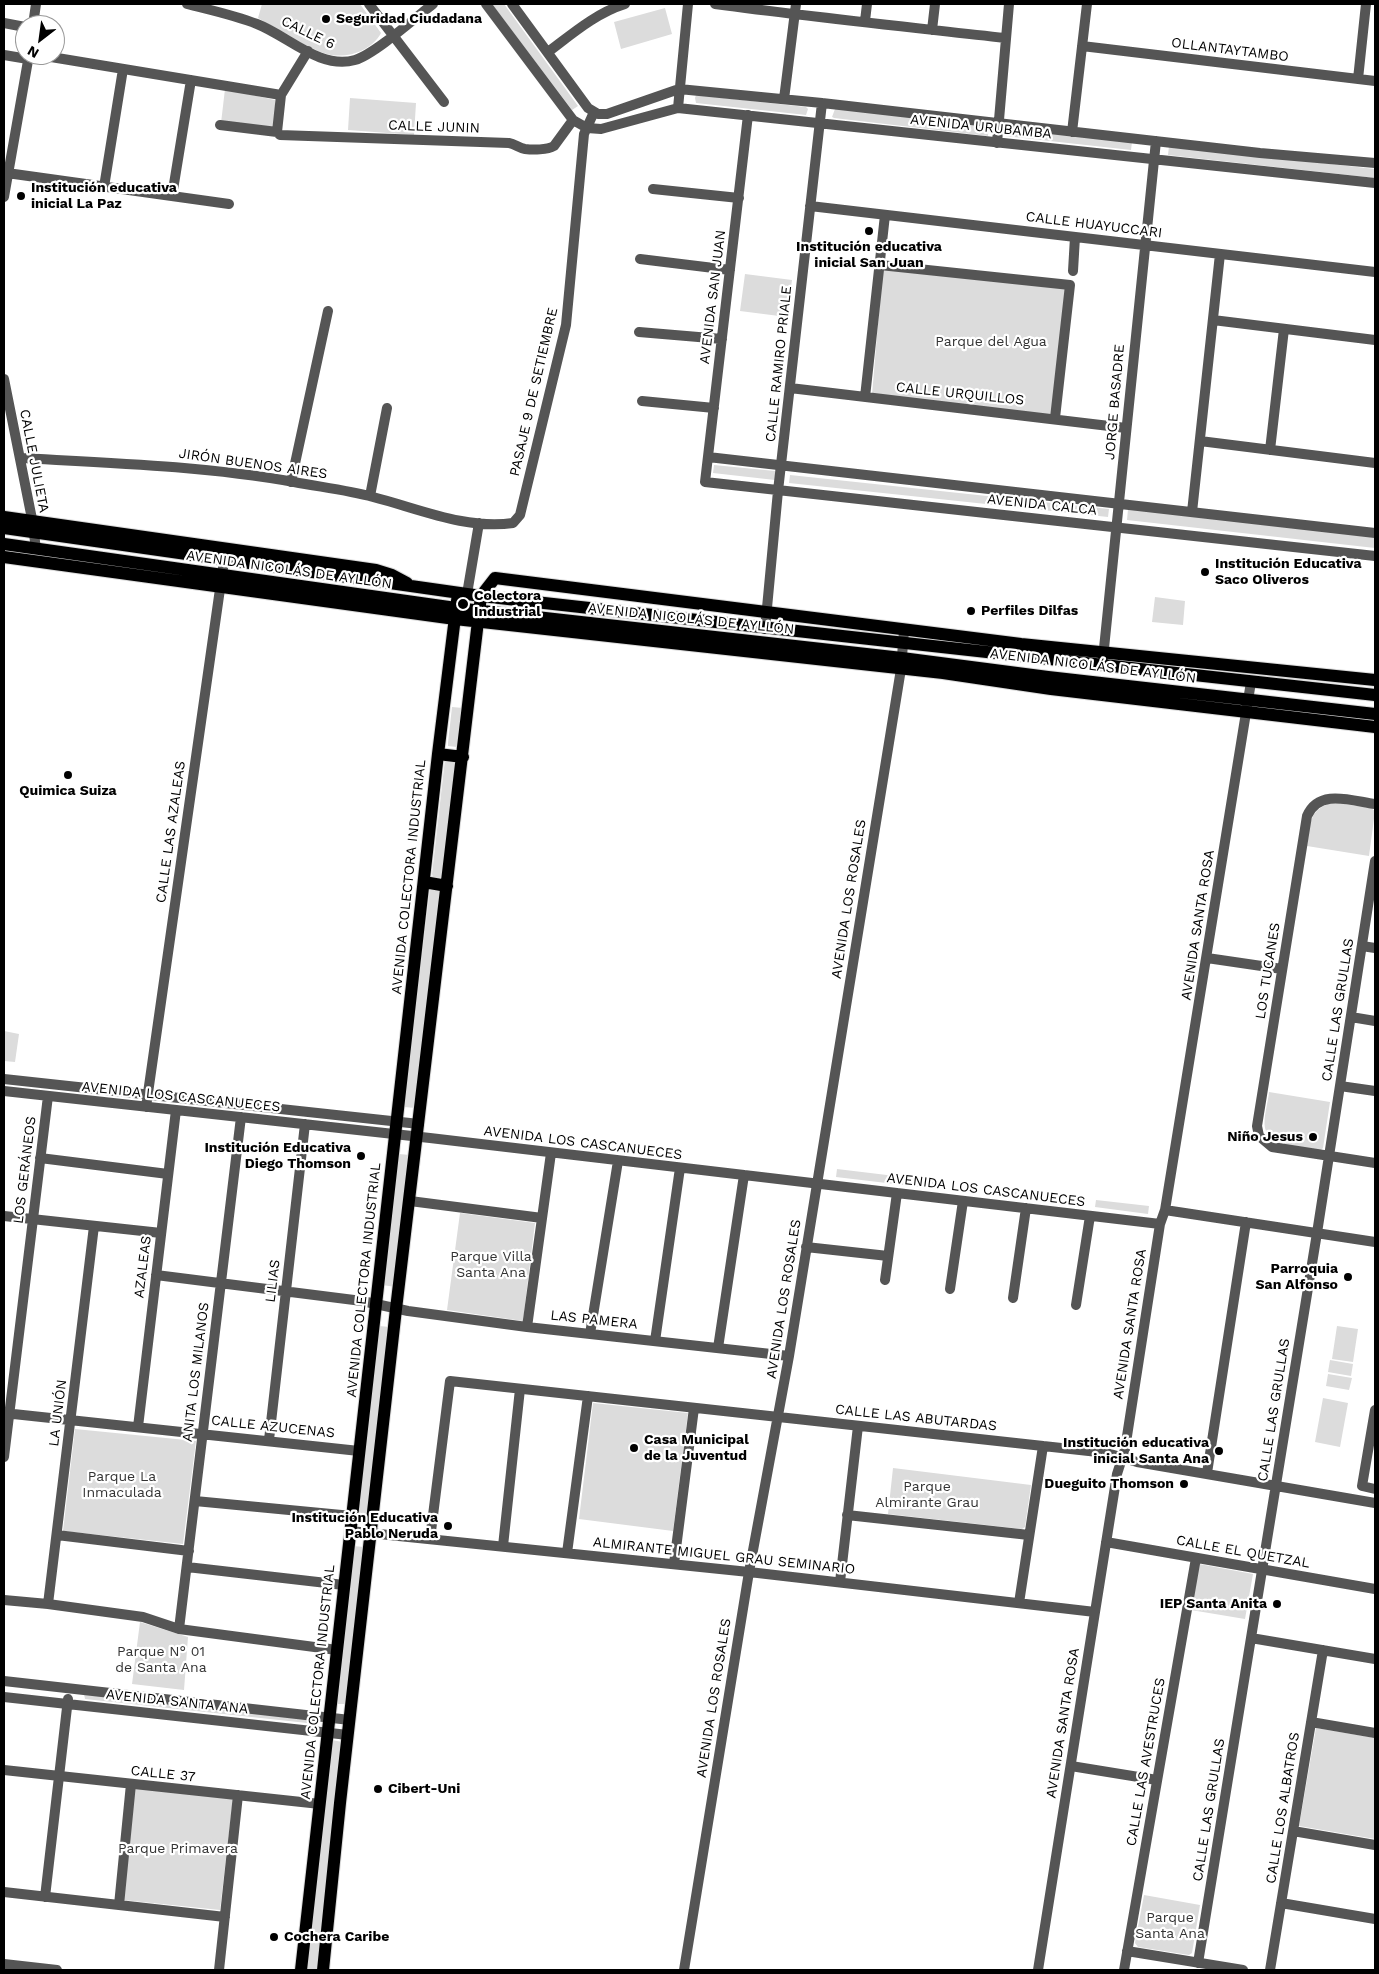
<!DOCTYPE html>
<meta charset="utf-8">
<style>
body{margin:0}
#map{position:relative;width:1379px;height:1974px;overflow:hidden;background:#fff;font-family:"Work Sans",sans-serif}
canvas{display:block}
.frame{position:absolute;inset:0;border:5px solid #000;pointer-events:none}
.north{position:absolute;left:15px;top:15px;width:50px;height:50px;box-sizing:border-box;background:#fff;border:1px solid #999;border-radius:50%;rotate:210deg;font-size:14px;font-weight:700;line-height:20px;text-align:center;color:#000}
.north::after{content:'';display:block;margin:auto;width:18px;height:22px;background:#000;clip-path:polygon(50% 0,100% 100%,50% 72%,0 100%)}
</style>
<div id="map">
<canvas width="1379" height="1974"></canvas>
<div class="frame"></div>
<div class="north">N</div>
</div>
<script>
const g = document.querySelector('canvas').getContext('2d');
g.lineJoin = 'round';
function fillPath(path, color) {
  g.fillStyle = color;
  g.fill(path, 'evenodd');
}
function trace(path, color, width, dash) {
  g.strokeStyle = color;
  g.lineWidth = width;
  g.lineCap = dash ? 'butt' : 'round';
  g.setLineDash(dash || []);
  g.stroke(path);
}
function drawText(font, color, halo, rows, align = 'center') {
  g.font = font + ' "Work Sans",sans-serif';
  g.lineWidth = 4.5;
  g.setLineDash([]);
  g.textBaseline = 'middle';
  g.strokeStyle = halo;
  g.fillStyle = color;
  for (const [text, x, y, turn = 0] of rows) {
    g.save();
    g.translate(x, y);
    g.rotate((+turn || 0) * Math.PI / 180);
    g.textAlign = isNaN(turn) ? turn : align;
    if (halo) g.strokeText(text, 0, 0);
    g.fillText(text, 0, 0);
    g.restore();
  }
}
const green = new Path2D(`
 M 262,4 L 360,4 L 381,33 C 372,50 350,58 331,55 C 310,51 278,29 258,18 Z
 M 492,4 L 504,4 L 578,106 L 572,110 Z
 M 665,8 L 672,34 L 621,49 L 614,22 Z
 M 225,89 L 275,100 L 275,130 L 221,123 Z
 M 696,95 L 806,107 L 808,109 L 806,115 L 696,103 L 695,98 Z
 M 350,98 L 416,103 L 414,135 L 348,130 Z
 M 835,109 L 989,125 L 988,136 L 834,118 L 832,117 Z
 M 1006,128 L 1132,142 L 1131,150 L 1005,136 Z
 M 1169,146 L 1375,169 L 1375,178 L 1168,155 Z
 M 883,264 L 1066,284 L 1052,416 L 872,395 Z
 M 745,274 L 792,280 L 787,317 L 740,311 Z
 M 714,465 L 775,471 L 775,480 L 713,473 Z
 M 790,475 L 1109,509 L 1108,517 L 789,483 Z
 M 1128,509 L 1375,537 L 1375,548 L 1127,520 Z
 M 1155,597 L 1185,601 L 1183,625 L 1152,622 Z
 M 452,707 L 463,708 L 457,747 L 448,746 L 448,743 Z
 M 445,759 L 457,759 L 442,878 L 433,877 L 432,874 Z
 M 1332,802 L 1371,808 L 1375,811 L 1369,856 L 1307,846 C 1311,823 1307,812 1332,802 Z
 M 441,886 L 416,1108 L 404,1107 L 430,888 Z
 M 4,1031 L 19,1034 L 15,1062 L 4,1061 Z
 M 1269,1092 L 1330,1102 L 1323,1148 L 1321,1150 C 1305,1148 1269,1148 1265,1128 C 1263,1118 1268,1103 1269,1092 Z
 M 399,1154 L 410,1155 L 395,1287 L 383,1285 Z
 M 837,1169 L 945,1182 L 937,1189 L 836,1177 Z
 M 991,1186 L 1028,1191 L 1023,1198 L 990,1194 Z
 M 1096,1200 L 1149,1206 L 1148,1214 L 1095,1207 Z
 M 460,1213 L 535,1223 L 523,1321 L 447,1310 Z
 M 379,1326 L 390,1327 L 367,1523 L 355,1522 Z
 M 1337,1326 L 1358,1329 L 1353,1362 L 1332,1359 Z
 M 1330,1360 L 1353,1364 L 1351,1376 L 1328,1372 Z
 M 1328,1374 L 1352,1378 L 1349,1390 L 1326,1386 Z
 M 1323,1398 L 1348,1403 L 1340,1447 L 1315,1442 Z
 M 593,1403 L 688,1413 L 673,1531 L 579,1519 Z
 M 75,1429 L 196,1441 L 183,1544 L 63,1531 Z
 M 893,1468 L 1031,1485 L 1025,1527 L 1022,1529 L 888,1514 Z
 M 352,1546 L 365,1547 L 345,1704 L 336,1704 Z
 M 1199,1564 L 1253,1574 L 1245,1619 L 1191,1610 Z
 M 140,1622 L 188,1637 L 184,1690 L 132,1684 Z
 M 84,1694 L 308,1717 L 307,1723 L 85,1699 Z
 M 1316,1728 L 1375,1738 L 1375,1839 L 1299,1826 Z
 M 332,1740 L 342,1742 L 318,1970 L 307,1970 Z
 M 135,1787 L 233,1798 L 220,1910 L 123,1900 Z
 M 1144,1895 L 1200,1905 L 1192,1953 L 1189,1955 L 1138,1947 L 1135,1943 Z`);
const minor = new Path2D(`
 M 187,4 C 210,10 234,15 257,24 C 288,36 320,70 355,60 C 375,54 416,17 433,4
 M 369,4 L 444,102
 M 486,4 L 573,120 L 587,128 L 601,129 L 678,108 L 1375,183
 M 512,4 L 588,108 L 598,114 L 607,114 L 679,89 L 822,103 L 1260,153 L 1375,163
 M 715,4 C 812,17 908,27 1005,38
 M 865,21 L 867,4
 M 4,23 L 25,27
 M 33,25 L 36,4
 M 932,30 L 935,4
 M 1082,46 L 1375,81
 M 308,51 L 281,95 L 277,132 L 280,135 L 509,143 C 515,144 519,148 525,149 C 533,150 547,150 554,146 L 573,120
 M 548,52 C 572,34 596,13 625,4
 M 4,55 L 28,59
 M 39,55 L 281,95
 M 1358,79 L 1366,4
 M 784,99 L 796,4
 M 678,108 L 688,4
 M 748,115 L 705,482 L 1375,556
 M 220,125 L 277,132
 M 1072,132 L 1087,4
 M 997,143 L 1009,4
 M 7,173 L 229,204
 M 104,187 L 123,69
 M 653,189 L 739,198
 M 172,196 L 191,80
 M 4,197 L 29,55
 M 810,206 L 1375,272
 M 640,259 L 730,270
 M 880,265 L 1070,285 L 1055,418
 M 1073,271 L 1075,237
 M 1213,320 L 1375,340
 M 639,332 L 722,339
 M 4,379 L 32,519 L 36,549
 M 790,388 L 1126,428
 M 865,397 L 885,215
 M 642,401 L 714,408
 M 1200,441 L 1375,463
 M 1270,450 L 1284,329
 M 708,457 L 1375,533
 M 20,458 C 112,463 204,466 294,482 C 320,487 347,490 373,497 C 417,508 466,530 513,523 L 520,515 L 566,325 L 584,134 L 594,112
 M 291,482 L 328,311
 M 370,496 L 387,408
 M 1192,512 L 1220,254
 M 467,594 L 479,523
 M 765,629 L 778,491 L 822,103
 M 1103,658 L 1156,141
 M 1375,804 C 1352,801 1319,788 1307,816 L 1257,1126 L 1259,1136 L 1272,1147 L 1375,1163
 M 1362,946 L 1375,948
 M 1207,958 L 1282,969
 M 1351,1017 L 1375,1021
 M 4,1079 L 419,1124
 M 1340,1086 L 1375,1091
 M 4,1091 L 430,1138 L 1160,1224
 M 146,1107 L 224,561
 M 40,1158 L 168,1174
 M 410,1201 L 542,1218
 M 1165,1210 L 1375,1242
 M 4,1216 L 161,1233
 M 806,1247 L 888,1256
 M 156,1275 L 362,1301 L 408,1311 L 527,1327 L 789,1356
 M 885,1280 L 897,1193
 M 950,1289 L 963,1201
 M 1013,1298 L 1026,1208
 M 1076,1305 L 1090,1216
 M 527,1327 L 551,1153
 M 590,1334 L 618,1161
 M 655,1341 L 680,1168
 M 718,1348 L 744,1175
 M 1375,1410 L 1362,1486 L 1375,1489
 M 4,1413 L 359,1451
 M 138,1427 L 176,1110
 M 269,1440 L 305,1124
 M 4,1457 L 48,1096
 M 1207,1473 L 1246,1222
 M 195,1501 L 352,1516
 M 847,1515 L 1029,1535
 M 350,1531 L 749,1572 L 1095,1612
 M 57,1535 L 189,1551
 M 430,1539 L 450,1381 L 1107,1453 L 1137,1462 L 1375,1503
 M 1106,1542 L 1375,1589
 M 503,1546 L 520,1389
 M 567,1553 L 588,1396
 M 674,1564 L 694,1408
 M 187,1567 L 344,1585
 M 840,1582 L 858,1426
 M 4,1600 L 48,1604 L 143,1617 L 179,1629 L 337,1650
 M 1019,1603 L 1043,1446
 M 48,1604 L 94,1226
 M 179,1629 L 241,1117
 M 1251,1638 L 1375,1659
 M 4,1681 L 350,1720
 M 4,1697 L 348,1735
 M 1311,1722 L 1375,1733
 M 1071,1766 L 1157,1780
 M 4,1770 L 320,1804
 M 1293,1831 L 1375,1845
 M 4,1892 L 225,1917
 M 45,1897 L 68,1699
 M 1281,1903 L 1375,1919
 M 119,1905 L 131,1784
 M 1127,1951 L 1243,1970
 M 1198,1963 L 1317,1233 L 1375,861
 M 4,1964 L 57,1970
 M 219,1970 L 238,1795
 M 684,1970 L 749,1572 L 789,1356 L 901,669 L 904,631
 M 1038,1970 L 1117,1474 L 1125,1449 L 1160,1224 L 1165,1210 L 1251,682
 M 1124,1970 L 1196,1558
 M 1270,1970 L 1323,1650`);
const major = new Path2D(`
 M 4,517 L 376,570 L 392,575 L 407,583
 M 4,528 L 481,596 L 1375,695
 M 4,544 L 456,608 L 902,658 L 1048,677 L 1375,714
 M 4,557 L 455,619 L 943,673 L 1051,689 L 1375,727
 M 481,596 L 495,578 L 1021,644 L 1375,680
 M 438,754 L 463,757
 M 424,882 L 447,886
 M 301,1970 L 438,754 L 458,593
 M 323,1970 L 340,1803 L 396,1309 L 481,596`);
const markers = [
 [326,19,5,"#000"],
 [21,196,5,"#000"],
 [869,231,5,"#000"],
 [1205,572,5,"#000"],
 [463,604,6,"#000"],
 [971,611,5,"#000"],
 [68,775,5,"#000"],
 [1313,1137,5,"#000"],
 [361,1156,5,"#000"],
 [1348,1277,5,"#000"],
 [634,1448,5,"#000"],
 [1219,1451,5,"#000"],
 [1184,1484,5,"#000"],
 [448,1526,5,"#000"],
 [1277,1604,5,"#000"],
 [378,1789,5,"#000"],
 [274,1937,5,"#000"]
];
const poiNames = [
 ["Seguridad Ciudadana",336,19],
 ["Institución educativa",31,188],
 ["inicial La Paz",31,204],
 ["Institución educativa",869,247,"center"],
 ["inicial San Juan",869,263,"center"],
 ["Institución Educativa",1215,564],
 ["Saco Oliveros",1215,580],
 ["Colectora",474,596],
 ["Industrial",474,612],
 ["Perfiles Dilfas",981,611],
 ["Quimica Suiza",68,791,"center"],
 ["Niño Jesus",1303,1137,"right"],
 ["Institución Educativa",351,1148,"right"],
 ["Diego Thomson",351,1164,"right"],
 ["Parroquia",1338,1269,"right"],
 ["San Alfonso",1338,1285,"right"],
 ["Casa Municipal",644,1440],
 ["de la Juventud",644,1456],
 ["Institución educativa",1209,1443,"right"],
 ["inicial Santa Ana",1209,1459,"right"],
 ["Dueguito Thomson",1174,1484,"right"],
 ["Institución Educativa",438,1518,"right"],
 ["Pablo Neruda",438,1534,"right"],
 ["IEP Santa Anita",1267,1604,"right"],
 ["Cibert-Uni",388,1789],
 ["Cochera Caribe",284,1937]
];
const streetNames = [
 ["CALLE 6",308,33,26],
 ["OLLANTAYTAMBO",1230,50,7],
 ["CALLE JUNIN",434,127,2],
 ["AVENIDA URUBAMBA",981,127,6],
 ["CALLE HUAYUCCARI",1094,225,7],
 ["AVENIDA SAN JUAN",713,297,-83],
 ["CALLE RAMIRO PRIALE",779,364,-84],
 ["PASAJE 9 DE SETIEMBRE",534,392,-77],
 ["CALLE URQUILLOS",960,394,6],
 ["JORGE BASADRE",1115,402,-85],
 ["CALLE JULIETA",34,461,79],
 ["JIRÓN BUENOS AIRES",253,464,8],
 ["AVENIDA CALCA",1042,505,6],
 ["AVENIDA NICOLÁS DE AYLLÓN",289,570,8],
 ["AVENIDA NICOLÁS DE AYLLÓN",691,619,6],
 ["AVENIDA NICOLÁS DE AYLLÓN",1093,666,7],
 ["CALLE LAS AZALEAS",171,832,-82],
 ["AVENIDA COLECTORA INDUSTRIAL",409,877,-84],
 ["AVENIDA LOS ROSALES",849,899,-81],
 ["AVENIDA SANTA ROSA",1198,925,-81],
 ["LOS TUCANES",1268,971,-81],
 ["CALLE LAS GRULLAS",1338,1010,-81],
 ["AVENIDA LOS CASCANUECES",181,1097,6],
 ["AVENIDA LOS CASCANUECES",583,1143,7],
 ["LOS GERÁNEOS",25,1170,-83],
 ["AVENIDA LOS CASCANUECES",986,1190,7],
 ["AZALEAS",143,1267,-83],
 ["AVENIDA COLECTORA INDUSTRIAL",364,1280,-84],
 ["LILIAS",273,1281,-83],
 ["AVENIDA LOS ROSALES",784,1299,-81],
 ["LAS PAMERA",594,1320,6],
 ["AVENIDA SANTA ROSA",1130,1324,-81],
 ["ANITA LOS MILANOS",196,1372,-83],
 ["CALLE LAS GRULLAS",1274,1410,-81],
 ["LA UNIÓN",58,1413,-83],
 ["CALLE LAS ABUTARDAS",916,1418,6],
 ["CALLE AZUCENAS",273,1427,6],
 ["CALLE EL QUETZAL",1243,1552,10],
 ["ALMIRANTE MIGUEL GRAU SEMINARIO",724,1556,6],
 ["AVENIDA COLECTORA INDUSTRIAL",318,1682,-84],
 ["AVENIDA LOS ROSALES",714,1698,-81],
 ["AVENIDA SANTA ANA",177,1702,6],
 ["AVENIDA SANTA ROSA",1063,1723,-81],
 ["CALLE LAS AVESTRUCES",1146,1762,-80],
 ["CALLE 37",163,1774,6],
 ["CALLE LOS ALBATROS",1283,1808,-81],
 ["CALLE LAS GRULLAS",1209,1810,-81]
];
const parkNames = [
 ["Parque del Agua",991,342],
 ["Parque Villa",491,1257],
 ["Santa Ana",491,1273],
 ["Parque La",122,1477],
 ["Inmaculada",122,1493],
 ["Parque",927,1487],
 ["Almirante Grau",927,1503],
 ["Parque N° 01",161,1652],
 ["de Santa Ana",161,1668],
 ["Parque Primavera",178,1849],
 ["Parque",1170,1918],
 ["Santa Ana",1170,1934]
];
fillPath(green, '#dcdcdc');
trace(major, '#dbdbdb', 14);
trace(minor, '#555', 10);
trace(major, '#000', 12);
for (const [x, y, r, color] of markers) {
  const dot = new Path2D();
  dot.arc(x, y, r, 0, 2 * Math.PI);
  g.fillStyle = color;
  g.fill(dot);
  trace(dot, '#fff', 2);
}
drawText('bold 14px', '#000', '#fff', poiNames, 'left');
drawText('14px', '#000', '#fff', streetNames);
drawText('14px', '#333', '#fff', parkNames);
</script>
